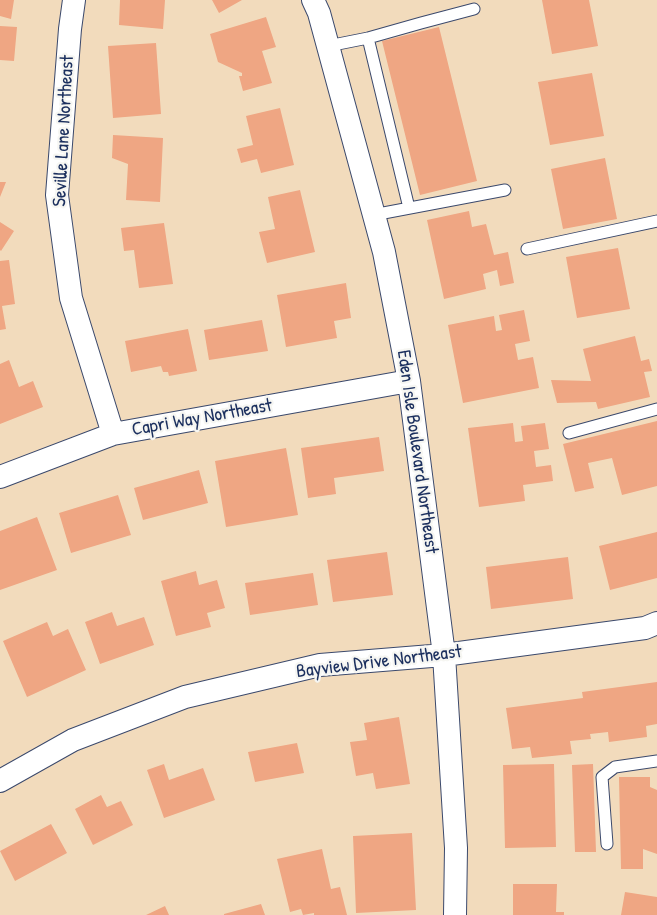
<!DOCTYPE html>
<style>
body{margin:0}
canvas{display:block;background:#f2dbbc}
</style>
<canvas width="657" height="915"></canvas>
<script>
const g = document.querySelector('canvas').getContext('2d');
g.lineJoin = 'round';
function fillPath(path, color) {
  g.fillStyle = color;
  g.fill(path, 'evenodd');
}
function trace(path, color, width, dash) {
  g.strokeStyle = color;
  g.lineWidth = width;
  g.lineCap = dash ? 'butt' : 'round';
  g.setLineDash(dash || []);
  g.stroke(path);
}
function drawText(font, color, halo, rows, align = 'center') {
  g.font = font + ' "Patrick Hand",sans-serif';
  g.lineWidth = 4.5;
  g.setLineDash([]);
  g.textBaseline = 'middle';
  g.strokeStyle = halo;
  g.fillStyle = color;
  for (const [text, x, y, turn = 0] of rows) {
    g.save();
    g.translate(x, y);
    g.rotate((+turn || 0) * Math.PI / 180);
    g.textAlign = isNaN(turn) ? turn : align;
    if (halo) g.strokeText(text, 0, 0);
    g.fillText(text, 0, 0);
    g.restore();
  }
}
const building = new Path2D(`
 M 0,0 L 14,0 L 11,19 L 0,16 Z
 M 120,0 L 165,0 L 163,29 L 119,25 Z
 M 212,0 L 242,0 L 219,13 Z
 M 542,0 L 589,0 L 598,46 L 552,54 Z
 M 266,17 L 276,47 L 262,51 L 272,83 L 243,91 L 239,76 L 242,76 L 242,73 L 218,62 L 210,34 Z
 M 0,26 L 17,27 L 14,61 L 0,60 Z
 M 439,27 L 477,181 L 420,195 L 382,41 Z
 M 156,43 L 161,114 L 113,118 L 108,46 Z
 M 592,73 L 604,136 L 550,145 L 538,82 Z
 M 280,108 L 294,165 L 261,173 L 257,159 L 241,163 L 237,149 L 253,145 L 246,116 Z
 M 113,135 L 163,138 L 160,202 L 126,200 L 128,164 L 112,158 Z
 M 605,158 L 617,219 L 563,229 L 551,169 Z
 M 0,182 L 6,182 L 0,197 Z
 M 300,190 L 315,252 L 267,263 L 259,232 L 275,229 L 268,197 Z
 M 469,211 L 472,227 L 486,224 L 494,255 L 508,252 L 514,283 L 500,286 L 497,270 L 483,274 L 486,289 L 444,299 L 427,220 Z
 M 0,222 L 14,231 L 1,251 L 0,250 Z
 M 164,223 L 173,284 L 139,288 L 134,250 L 124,251 L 121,228 Z
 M 618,248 L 630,309 L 577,318 L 566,257 Z
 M 9,260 L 15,304 L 2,306 L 6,329 L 0,330 L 0,261 Z
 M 346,283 L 351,318 L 334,321 L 337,338 L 286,347 L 277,295 Z
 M 524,310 L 530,341 L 515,344 L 518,360 L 533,357 L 539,388 L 463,403 L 448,325 L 494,316 L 496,331 L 502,330 L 499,315 Z
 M 262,320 L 268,351 L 209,360 L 204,330 Z
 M 188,329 L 197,371 L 169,376 L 168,372 L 163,372 L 161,366 L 131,372 L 125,341 Z
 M 635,336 L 641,361 L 649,359 L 652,371 L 644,372 L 650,397 L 598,409 L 596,402 L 557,403 L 551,380 L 591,381 L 583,349 Z
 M 9,360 L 19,387 L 33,381 L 43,407 L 0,424 L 0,364 Z
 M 657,421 L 657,486 L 622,495 L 612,458 L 588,463 L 594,488 L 575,492 L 563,444 Z
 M 513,423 L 515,442 L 523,441 L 521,426 L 545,423 L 549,449 L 534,451 L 536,467 L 551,465 L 553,481 L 523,485 L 525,501 L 479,507 L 468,428 Z
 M 379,437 L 384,471 L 334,478 L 336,494 L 308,498 L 301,448 Z
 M 286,448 L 298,515 L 226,527 L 215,461 Z
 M 199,470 L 208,503 L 143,520 L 134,488 Z
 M 118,495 L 131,535 L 71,553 L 59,513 Z
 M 37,517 L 57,570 L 0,590 L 0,531 Z
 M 657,532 L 657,578 L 610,590 L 599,546 Z
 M 387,552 L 393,595 L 333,602 L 327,560 Z
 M 568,557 L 573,599 L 491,609 L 486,567 Z
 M 196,571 L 199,585 L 217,580 L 225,608 L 207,613 L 211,627 L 176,636 L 161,581 Z
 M 313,573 L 318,605 L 250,615 L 245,583 Z
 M 112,612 L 117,626 L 144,617 L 154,645 L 100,664 L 85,622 Z
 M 47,622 L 53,636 L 68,629 L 86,670 L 27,697 L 3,641 Z
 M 657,682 L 657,724 L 646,726 L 647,737 L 609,742 L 608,732 L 590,734 L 591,739 L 570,741 L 572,754 L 532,758 L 530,747 L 512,749 L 506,708 L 583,698 L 582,692 Z
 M 399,717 L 410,784 L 376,789 L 373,773 L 356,776 L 350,742 L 367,740 L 364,723 Z
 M 297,743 L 304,773 L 255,782 L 248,752 Z
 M 164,764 L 169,780 L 203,768 L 215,800 L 164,818 L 147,770 Z
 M 554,764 L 556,847 L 505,848 L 503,765 Z
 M 593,764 L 596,852 L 575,852 L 572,765 Z
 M 619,777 L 650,777 L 650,787 L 657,790 L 657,854 L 643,849 L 643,869 L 621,869 Z
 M 101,795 L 107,807 L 121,801 L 133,825 L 93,845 L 75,809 Z
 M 51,824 L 67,853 L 15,881 L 0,851 Z
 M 412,833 L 416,910 L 356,913 L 353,836 Z
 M 322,849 L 331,889 L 340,887 L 347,915 L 314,915 L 314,913 L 303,915 L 301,909 L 290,912 L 277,859 Z
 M 513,884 L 557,884 L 556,912 L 564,912 L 564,915 L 513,915 Z
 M 625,892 L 657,897 L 657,915 L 621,915 Z
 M 261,904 L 265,915 L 224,915 L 224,914 Z
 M 165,906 L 169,915 L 146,915 Z`);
const lane = new Path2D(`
 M 368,38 L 409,208
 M 328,46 L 368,38 L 421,23 L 474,9
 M 373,215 L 505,190
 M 527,249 L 657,221
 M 569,433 L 657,409
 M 607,844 L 602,777 L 615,767 L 657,761`);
const street = new Path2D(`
 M 74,0 L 70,29 L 57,195 L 71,298 L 113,434
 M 313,0 L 319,13 L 384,252 L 409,381 L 444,655 L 456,848 L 455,915
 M 0,477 L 113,434 L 409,381
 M 0,781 L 73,740 L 185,697 L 320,665 L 444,655 L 645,628 L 657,623`);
const streetNames = [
 ["Seville Lane Northeast",64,131,-87],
 ["Capri Way Northeast",202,418,-10],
 ["Eden Isle Boulevard Northeast",417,452,82],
 ["Bayview Drive Northeast",379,662,-7]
];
fillPath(building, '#efa683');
trace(lane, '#3b496c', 13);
trace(street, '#3b496c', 24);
trace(lane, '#fff', 11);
trace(street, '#fff', 22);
drawText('19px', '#1b2f5e', '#f6f6f2', streetNames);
</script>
